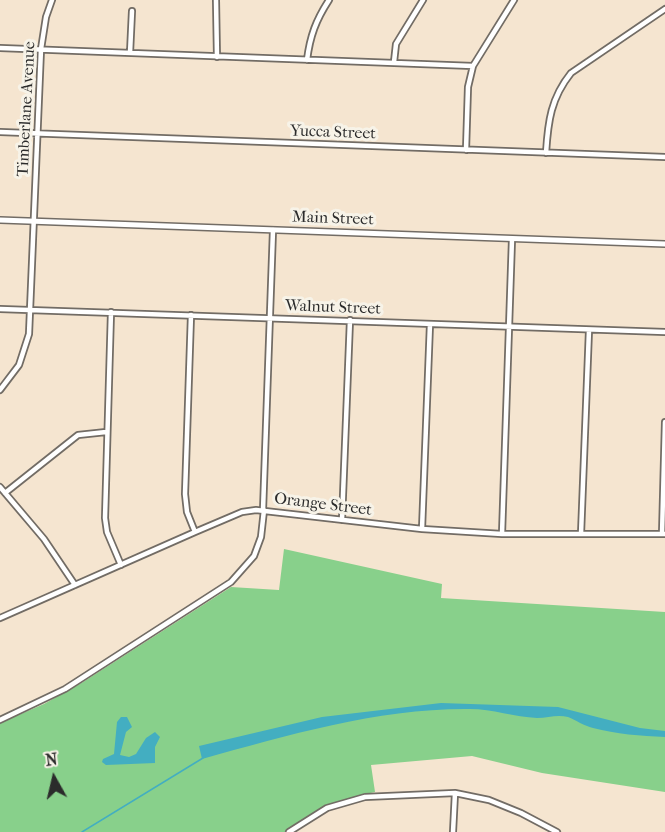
<!DOCTYPE html>
<style>
body{margin:0}
#map{position:relative;width:665px;height:832px;overflow:hidden;background:#f5e5d0;font-family:"IM FELL French Canon",serif}
canvas{display:block}
.north{position:absolute;left:24px;top:748px;width:60px;height:60px;-webkit-text-stroke:4px #f7f3e8;paint-order:stroke;rotate:352deg;font-size:16px;font-weight:700;line-height:24px;text-align:center;color:#2b2b2b}
.north::after{content:'';display:block;margin:auto;width:21px;height:27px;background:#2b2b2b;clip-path:polygon(50% 0,100% 100%,50% 72%,0 100%)}
</style>
<div id="map">
<canvas width="665" height="832"></canvas>
<div class="north">N</div>
</div>
<script>
const g = document.querySelector('canvas').getContext('2d');
g.lineJoin = 'round';
function fillPath(path, color) {
  g.fillStyle = color;
  g.fill(path, 'evenodd');
}
function trace(path, color, width, dash) {
  g.strokeStyle = color;
  g.lineWidth = width;
  g.lineCap = dash ? 'butt' : 'round';
  g.setLineDash(dash || []);
  g.stroke(path);
}
function drawText(font, color, halo, rows, align = 'center') {
  g.font = font + ' "IM FELL French Canon",serif';
  g.lineWidth = 6;
  g.setLineDash([]);
  g.textBaseline = 'middle';
  g.strokeStyle = halo;
  g.fillStyle = color;
  for (const [text, x, y, turn = 0] of rows) {
    g.save();
    g.translate(x, y);
    g.rotate((+turn || 0) * Math.PI / 180);
    g.textAlign = isNaN(turn) ? turn : align;
    if (halo) g.strokeText(text, 0, 0);
    g.fillText(text, 0, 0);
    g.restore();
  }
}
const green = new Path2D(`
 M 284,549 L 442,584 L 441,598 L 665,612 L 665,792 L 542,773 L 472,756 L 371,765 L 375,792 C 342,799 312,810 285,832 L 0,832 L 0,723 L 44,704 L 83,682 L 231,587 L 279,590 Z`);
const water = new Path2D(`
 M 441,703 L 558,707 L 640,728 L 665,731 L 665,737 C 641,736 616,734 593,728 C 584,726 576,720 568,717 C 557,714 548,718 537,718 C 515,717 492,709 470,709 C 380,708 288,735 202,759 L 199,746 L 322,717 Z
 M 121,717 L 127,717 L 132,727 L 126,732 L 120,755 L 129,757 L 136,754 L 146,738 L 155,732 L 160,737 L 155,747 L 155,763 L 106,765 L 102,762 L 103,759 L 114,754 L 117,722 Z`);
const stream = new Path2D(`
 M 82,832 L 203,758`);
const minor = new Path2D(`
 M 216,0 L 217,57
 M 0,48 L 473,66
 M 130,53 L 132,11
 M 307,60 C 310,36 316,20 329,0
 M 394,62 L 396,44 L 423,0
 M 0,132 L 665,157
 M 466,150 L 468,87 L 473,66 L 514,0
 M 546,153 C 548,121 551,98 571,73 L 665,9
 M 0,309 L 665,332
 M 111,312 L 105,518 L 107,532 L 121,565
 M 191,315 L 185,494 L 187,512 L 195,532
 M 0,390 L 19,365 L 29,334 L 41,49 L 46,17 L 52,0
 M 0,487 L 44,539 L 75,585
 M 5,493 L 78,435 L 106,432
 M 263,510 L 273,230
 M 342,520 L 350,320
 M 422,529 L 430,324
 M 502,534 L 512,239
 M 581,534 L 589,330
 M 662,534 L 665,422
 M 0,618 L 195,532 L 242,512 L 256,510 L 422,529 L 502,534 L 665,534
 M 0,720 L 65,689 L 231,582 L 254,556 L 261,537 L 264,510
 M 289,832 L 327,808 L 365,797 L 455,793 L 489,800 L 521,813 L 557,832
 M 453,832 L 455,793`);
const major = new Path2D(`
 M 0,220 L 665,244`);
const streetNames = [
 ["Timberlane Avenue",27,109,-87],
 ["Yucca Street",333,133,2],
 ["Main Street",333,219,2],
 ["Walnut Street",333,308,2],
 ["Orange Street",323,505,7]
];
fillPath(green, '#88d08b');
fillPath(water, '#43aec1');
trace(stream, '#43aec1', 1.5);
trace(minor, '#726c65', 8);
trace(major, '#726c65', 8);
trace(minor, '#fff', 4.5);
trace(major, '#fff', 5);
drawText('16px', '#2b2b2b', '#f7f3e8', streetNames);
</script>
